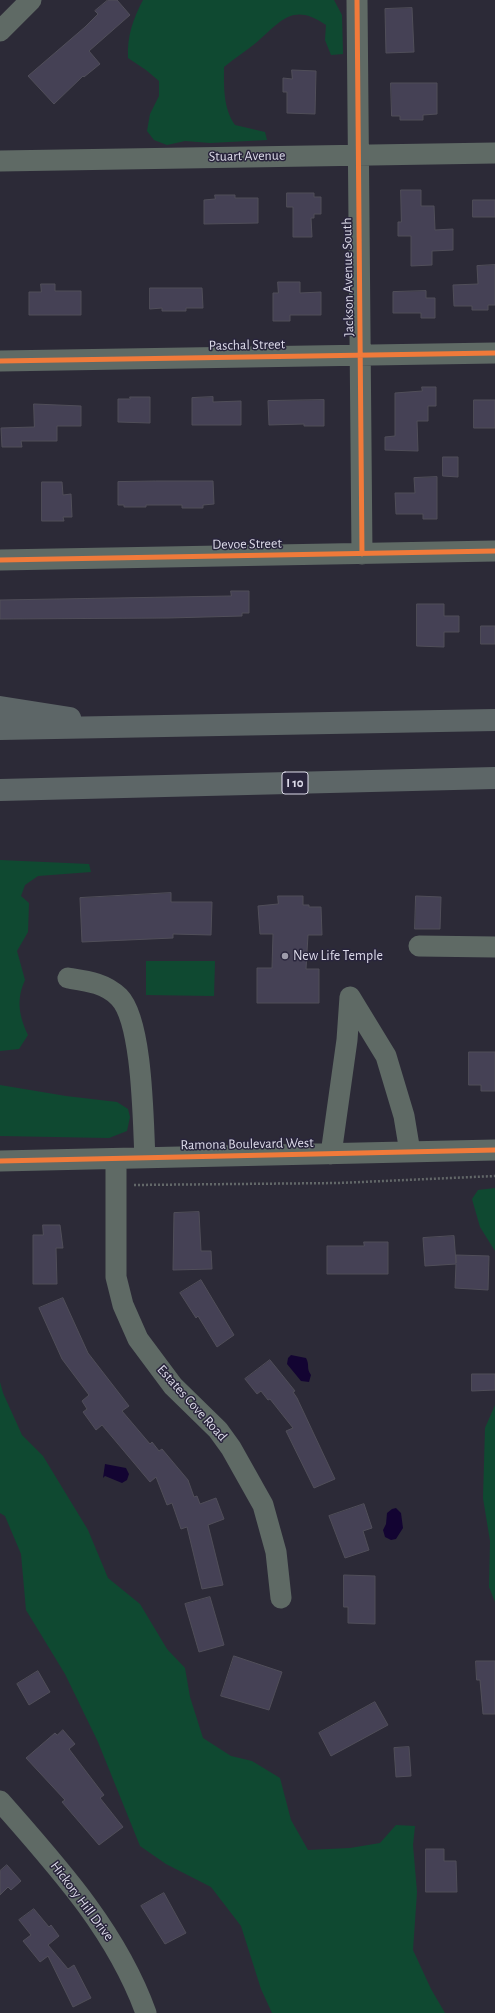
<!DOCTYPE html>
<style>
body{margin:0}
canvas{display:block;background:#2c2a37}
</style>
<canvas width="495" height="2013"></canvas>
<script>
const g = document.querySelector('canvas').getContext('2d');
g.lineJoin = 'round';
function fillPath(path, color) {
  g.fillStyle = color;
  g.fill(path, 'evenodd');
}
function trace(path, color, width, dash) {
  g.strokeStyle = color;
  g.lineWidth = width;
  g.lineCap = dash ? 'butt' : 'round';
  g.setLineDash(dash || []);
  g.stroke(path);
}
function drawText(font, color, halo, rows, align = 'center') {
  g.font = font + ' "Alegreya Sans",sans-serif';
  g.lineWidth = 3;
  g.setLineDash([]);
  g.textBaseline = 'middle';
  g.strokeStyle = halo;
  g.fillStyle = color;
  for (const [text, x, y, turn = 0] of rows) {
    g.save();
    g.translate(x, y);
    g.rotate((+turn || 0) * Math.PI / 180);
    g.textAlign = isNaN(turn) ? turn : align;
    if (halo) g.strokeText(text, 0, 0);
    g.fillText(text, 0, 0);
    g.restore();
  }
}
const green = new Path2D(`
 M 143,0 L 334,0 L 342,15 L 343,54 L 331,55 L 325,40 L 326,25 C 293,2 281,21 257,42 C 246,51 235,58 224,67 C 224,87 223,108 235,125 L 265,132 L 267,140 L 210,143 L 185,141 L 167,145 L 154,140 L 147,131 L 150,114 L 159,96 L 159,81 L 146,70 L 128,58 C 127,36 133,19 143,0 Z
 M 0,860 L 89,864 L 91,872 L 38,876 L 25,885 L 21,896 L 29,903 L 28,932 L 17,951 L 25,980 C 16,1000 19,1016 28,1035 L 19,1049 L 0,1051 Z
 M 146,961 L 215,961 L 214,996 L 146,995 Z
 M 0,1085 L 66,1096 L 117,1102 L 128,1109 L 130,1117 L 127,1131 L 109,1138 L 0,1136 Z
 M 495,1188 L 495,1251 L 480,1227 L 472,1199 L 478,1190 Z
 M 0,1382 L 3,1393 L 22,1435 L 43,1456 L 88,1530 L 108,1578 L 140,1604 L 167,1649 L 185,1668 L 190,1697 L 203,1738 L 231,1756 L 252,1761 L 280,1778 L 291,1820 L 308,1850 L 350,1848 L 380,1843 L 396,1825 L 415,1826 L 413,1845 L 417,1892 L 413,1950 L 431,1989 L 445,2013 L 272,2013 L 261,1989 L 241,1926 L 211,1887 L 166,1864 L 140,1846 L 98,1742 L 65,1674 L 26,1610 L 21,1554 L 5,1516 L 0,1513 Z
 M 495,1405 L 495,1602 L 489,1587 L 490,1541 L 483,1498 L 485,1428 Z`);
const water = new Path2D(`
 M 291,1355 L 306,1358 C 310,1365 306,1368 311,1375 L 309,1382 L 301,1381 L 287,1364 L 288,1358 Z
 M 105,1464 L 126,1468 L 129,1474 L 127,1480 L 122,1483 L 105,1476 L 103,1478 Z
 M 396,1508 L 401,1513 L 403,1528 L 396,1539 L 391,1540 L 385,1537 L 383,1530 L 386,1524 L 387,1513 L 392,1509 Z`);
const building = new Path2D(`
 M 108,0 L 117,0 L 130,15 L 89,51 L 100,64 L 84,77 L 83,76 L 54,104 L 28,76 L 85,27 L 98,14 L 95,11 Z
 M 412,8 L 414,52 L 386,53 L 385,9 Z
 M 292,70 L 316,71 L 315,114 L 287,113 L 287,92 L 283,92 L 283,78 L 292,79 Z
 M 391,83 L 437,83 L 437,114 L 423,115 L 423,120 L 400,120 L 400,116 L 392,116 Z
 M 401,190 L 421,190 L 421,206 L 434,206 L 435,230 L 453,229 L 453,250 L 432,251 L 432,265 L 411,266 L 411,236 L 398,236 L 398,222 L 401,222 Z
 M 287,193 L 314,193 L 314,197 L 321,197 L 321,214 L 314,214 L 314,218 L 311,218 L 312,237 L 293,237 L 293,207 L 287,207 Z
 M 215,195 L 235,195 L 235,198 L 258,198 L 258,223 L 204,224 L 204,200 L 215,199 Z
 M 473,200 L 495,200 L 495,217 L 473,217 Z
 M 495,265 L 495,305 L 488,305 L 488,310 L 472,310 L 472,306 L 454,306 L 453,285 L 478,284 L 477,266 Z
 M 278,282 L 300,282 L 300,293 L 321,292 L 321,315 L 290,315 L 290,321 L 273,321 L 273,293 L 278,293 Z
 M 41,284 L 55,284 L 55,291 L 81,291 L 81,315 L 29,315 L 29,292 L 41,292 Z
 M 150,288 L 202,288 L 203,308 L 186,308 L 186,311 L 162,311 L 162,308 L 150,309 Z
 M 426,291 L 426,298 L 435,298 L 435,318 L 421,318 L 421,313 L 393,313 L 393,292 Z
 M 422,387 L 436,387 L 436,406 L 428,406 L 428,421 L 417,421 L 418,451 L 385,450 L 385,437 L 395,436 L 395,393 L 422,391 Z
 M 130,397 L 150,397 L 150,423 L 118,422 L 118,399 L 130,399 Z
 M 213,397 L 213,402 L 241,401 L 241,425 L 192,425 L 192,398 Z
 M 324,400 L 324,426 L 304,426 L 304,424 L 269,425 L 268,401 Z
 M 474,400 L 495,400 L 495,428 L 474,428 Z
 M 34,404 L 81,406 L 81,426 L 57,426 L 57,441 L 21,441 L 22,447 L 2,447 L 1,428 L 34,427 Z
 M 443,457 L 458,457 L 458,477 L 443,476 Z
 M 437,477 L 437,519 L 423,519 L 423,514 L 396,514 L 395,493 L 415,493 L 414,478 Z
 M 156,481 L 213,481 L 214,504 L 203,505 L 203,508 L 182,508 L 182,505 L 146,505 L 146,507 L 124,507 L 124,505 L 118,505 L 118,482 Z
 M 42,482 L 62,482 L 63,495 L 71,494 L 72,517 L 63,517 L 64,521 L 42,521 Z
 M 231,591 L 249,591 L 249,613 L 242,613 L 242,616 L 168,618 L 0,619 L 0,600 L 231,596 Z
 M 417,604 L 444,604 L 444,616 L 459,616 L 459,632 L 444,632 L 444,647 L 417,646 Z
 M 481,626 L 495,626 L 495,644 L 481,644 Z
 M 171,893 L 171,902 L 212,902 L 211,935 L 173,934 L 173,938 L 82,942 L 80,898 Z
 M 278,896 L 303,896 L 303,905 L 309,905 L 309,907 L 321,907 L 322,935 L 308,935 L 306,969 L 319,969 L 319,1003 L 257,1003 L 257,968 L 272,968 L 273,934 L 260,934 L 258,906 L 278,904 Z
 M 416,896 L 441,897 L 440,929 L 415,929 Z
 M 469,1052 L 495,1052 L 495,1091 L 481,1091 L 481,1085 L 469,1085 Z
 M 199,1212 L 201,1251 L 211,1251 L 212,1269 L 173,1270 L 174,1213 Z
 M 43,1225 L 60,1225 L 63,1248 L 56,1248 L 57,1284 L 33,1284 L 33,1235 L 43,1235 Z
 M 454,1236 L 456,1263 L 456,1255 L 489,1256 L 488,1290 L 455,1288 L 456,1264 L 425,1266 L 423,1238 Z
 M 364,1242 L 388,1242 L 388,1274 L 327,1274 L 327,1246 L 364,1246 Z
 M 201,1280 L 234,1335 L 217,1347 L 198,1316 L 196,1318 L 180,1293 Z
 M 63,1298 L 88,1353 L 129,1406 L 122,1411 L 150,1444 L 152,1442 L 159,1451 L 162,1449 L 188,1480 L 194,1497 L 197,1496 L 200,1504 L 216,1498 L 224,1519 L 208,1525 L 223,1585 L 202,1589 L 187,1527 L 181,1529 L 172,1503 L 167,1505 L 156,1477 L 150,1482 L 102,1425 L 96,1430 L 83,1412 L 87,1409 L 82,1401 L 89,1395 L 62,1359 L 39,1308 Z
 M 270,1360 L 295,1391 L 293,1392 L 297,1398 L 335,1479 L 314,1488 L 286,1431 L 293,1428 L 270,1399 L 268,1400 L 261,1391 L 257,1394 L 245,1379 Z
 M 472,1374 L 495,1374 L 495,1390 L 472,1391 Z
 M 364,1504 L 372,1528 L 363,1531 L 369,1550 L 345,1558 L 329,1516 Z
 M 344,1575 L 375,1576 L 375,1624 L 348,1623 L 348,1607 L 344,1607 Z
 M 210,1597 L 224,1645 L 199,1652 L 185,1604 Z
 M 234,1656 L 282,1672 L 269,1710 L 221,1696 Z
 M 476,1661 L 495,1661 L 495,1714 L 483,1714 L 480,1680 L 477,1680 Z
 M 38,1671 L 50,1692 L 29,1705 L 17,1684 Z
 M 375,1702 L 388,1725 L 331,1756 L 319,1733 Z
 M 63,1730 L 75,1744 L 69,1749 L 104,1795 L 100,1798 L 123,1827 L 99,1845 L 62,1802 L 65,1800 L 26,1758 L 55,1733 L 57,1735 Z
 M 409,1747 L 411,1776 L 396,1777 L 394,1748 Z
 M 426,1849 L 444,1849 L 444,1861 L 456,1861 L 457,1892 L 426,1892 Z
 M 7,1865 L 21,1881 L 11,1890 L 8,1887 L 0,1895 L 0,1871 Z
 M 164,1893 L 186,1933 L 165,1944 L 141,1906 Z
 M 34,1909 L 49,1927 L 51,1925 L 59,1936 L 48,1945 L 68,1969 L 74,1965 L 91,1998 L 73,2007 L 48,1956 L 40,1962 L 23,1941 L 31,1935 L 19,1920 Z`);
const path = new Path2D(`
 M 134,1185 L 339,1183 L 495,1176`);
const minor = new Path2D(`
 M 357,0 L 362,554
 M 0,31 L 31,0
 M 0,161 L 495,153
 M 0,361 L 495,353
 M 0,560 L 495,551
 M 419,946 L 495,947
 M 68,978 C 87,981 105,983 119,997 C 143,1021 143,1123 145,1158
 M 331,1154 L 347,1040 L 350,997 L 386,1056 L 404,1116 L 410,1152
 M 116,1159 L 116,1277 L 123,1305 L 138,1339 L 173,1386 L 218,1430 L 231,1448 L 263,1505 L 276,1552 L 281,1598
 M 0,1161 L 495,1150
 M 0,1801 C 57,1866 116,1930 146,2013`);
const highway = new Path2D(`
 M 0,707 L 70,718
 M 0,729 L 495,720
 M 0,790 L 495,778`);
const cycleway = new Path2D(`
 M 357,0 L 362,554
 M 0,361 L 495,353
 M 0,560 L 495,551
 M 0,1161 L 495,1150`);
const markers = [
 [285,956,4,"#9e9cab"]
];
const shields = [
 [295,783,26]
];
const shieldNames = [
 ["I 10",295,783]
];
const streetNames = [
 ["Stuart Avenue",247,156,-1],
 ["Jackson Avenue South",348,277,-91],
 ["Paschal Street",247,345,-1],
 ["Devoe Street",247,544,-1],
 ["Ramona Boulevard West",247,1144,-1],
 ["Estates Cove Road",192,1403,48],
 ["Hickory Hill Drive",82,1901,53]
];
const poiNames = [
 ["New Life Temple",293,956]
];
fillPath(green, '#0f4931');
fillPath(water, '#130432');
fillPath(building, '#454155');
trace(building, '#504e59', 1);
trace(path, '#626768', 2.5, [2, 2]);
trace(minor, '#5f6a65', 21);
trace(highway, '#5d6667', 22);
trace(cycleway, '#f17a3a', 5);
for (const [x, y, r, color] of markers) {
  const dot = new Path2D();
  dot.arc(x, y, r, 0, 2 * Math.PI);
  g.fillStyle = color;
  g.fill(dot);
  trace(dot, '#29253c', 1.5);
}
for (const [x, y, w] of shields) {
  const box = new Path2D();
  box.roundRect(x - w / 2, y - 11, w, 22, 3);
  g.fillStyle = '#29253c';
  g.fill(box);
  trace(box, '#dcdae9', 1);
}
drawText('bold 13px', '#dcdae9', null, shieldNames);
drawText('14px', '#dcdae9', '#29253c', streetNames);
drawText('14px', '#dcdae9', '#29253c', poiNames, 'left');
</script>
